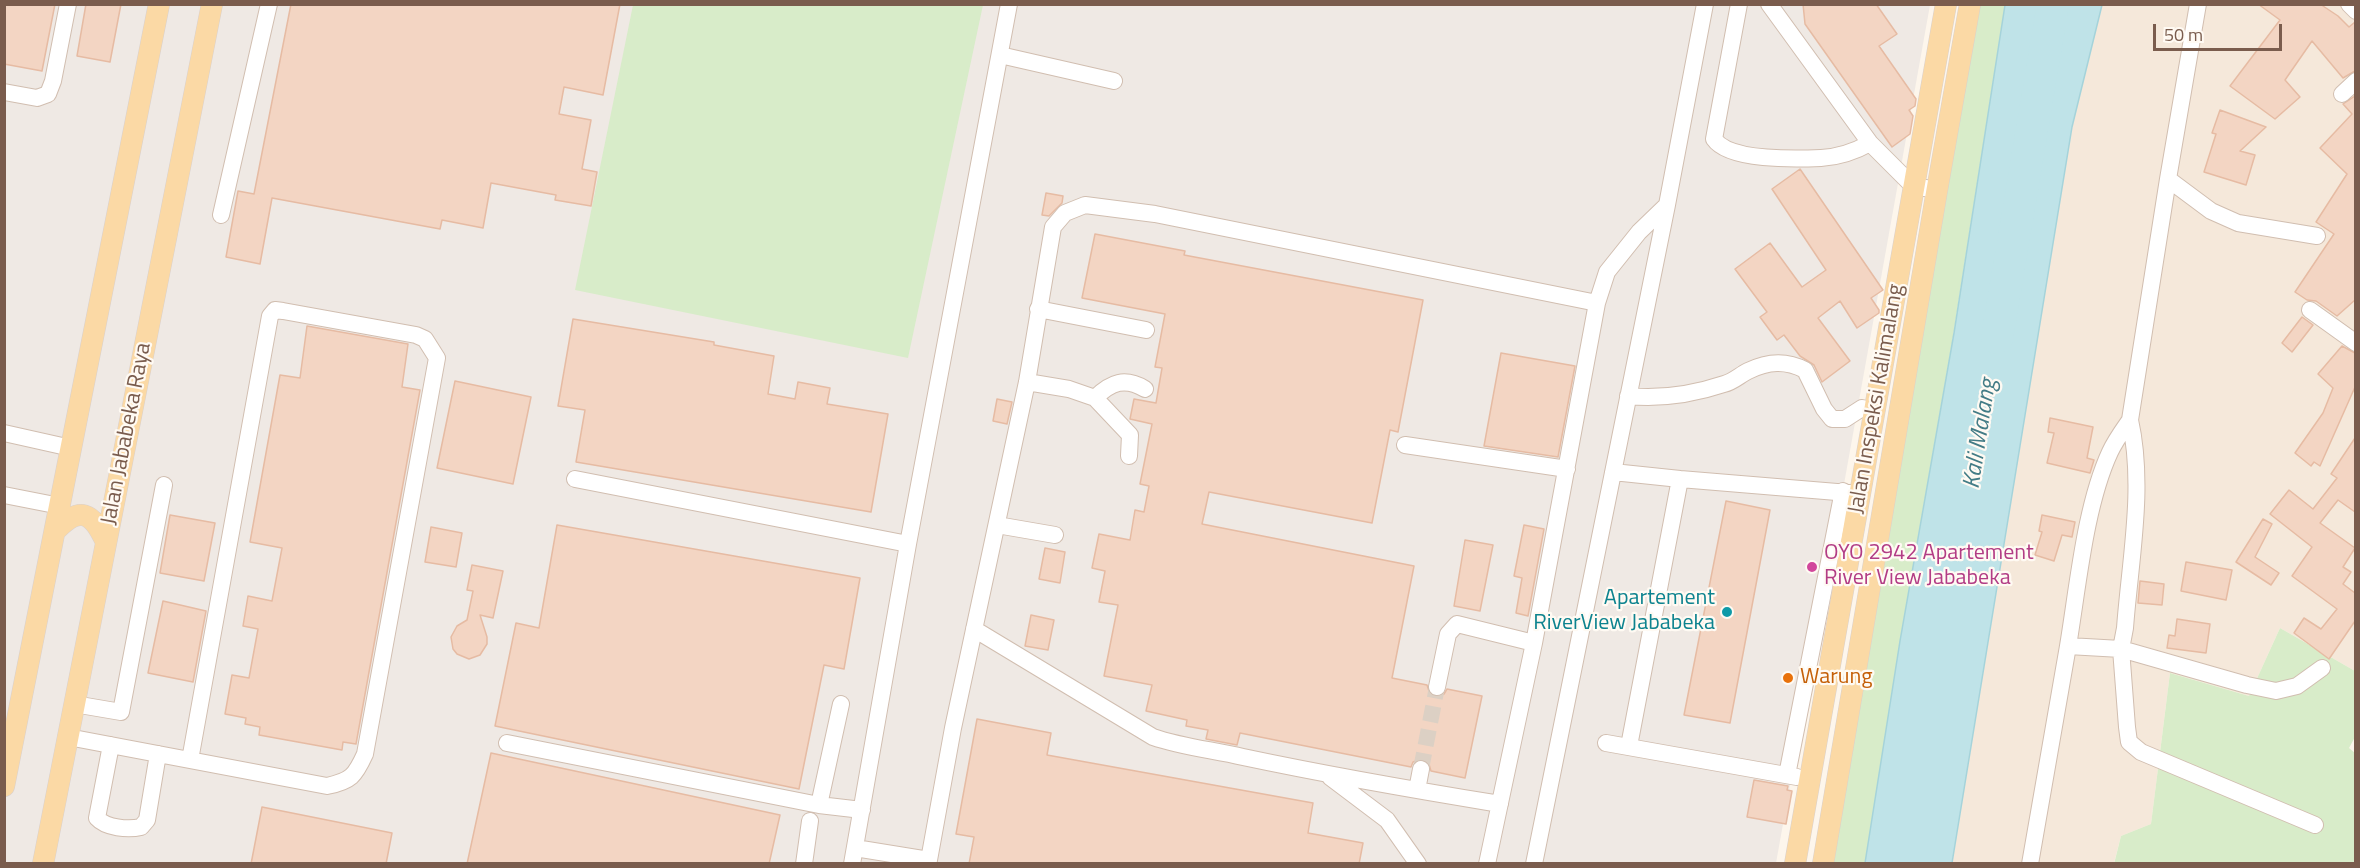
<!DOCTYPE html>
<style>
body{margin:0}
#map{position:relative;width:2360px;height:868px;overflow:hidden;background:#fdf6ec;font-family:"Titillium Web",sans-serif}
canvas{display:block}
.frame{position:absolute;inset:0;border:6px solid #7a5c4d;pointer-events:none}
.scale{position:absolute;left:2153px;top:24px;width:129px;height:27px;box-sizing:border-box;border:3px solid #7a5c4d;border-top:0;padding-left:8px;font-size:18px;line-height:21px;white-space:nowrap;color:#7a5c4d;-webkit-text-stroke:4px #fffaf3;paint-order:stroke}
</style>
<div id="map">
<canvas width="2360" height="868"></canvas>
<div class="frame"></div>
<div class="scale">50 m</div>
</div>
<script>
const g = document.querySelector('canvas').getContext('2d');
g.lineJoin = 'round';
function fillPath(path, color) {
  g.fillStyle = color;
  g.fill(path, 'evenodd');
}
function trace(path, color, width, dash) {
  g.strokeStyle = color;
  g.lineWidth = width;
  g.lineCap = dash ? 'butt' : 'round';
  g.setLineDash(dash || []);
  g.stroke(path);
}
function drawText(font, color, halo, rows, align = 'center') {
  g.font = font + ' "Titillium Web",sans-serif';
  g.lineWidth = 4.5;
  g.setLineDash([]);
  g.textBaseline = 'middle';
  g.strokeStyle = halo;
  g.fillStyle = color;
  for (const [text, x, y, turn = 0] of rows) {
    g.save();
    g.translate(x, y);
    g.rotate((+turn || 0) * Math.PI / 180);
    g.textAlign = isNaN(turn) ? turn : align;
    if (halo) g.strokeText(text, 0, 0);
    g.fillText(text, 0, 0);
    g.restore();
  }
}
const residential = new Path2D(`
 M 2102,5 L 2355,5 L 2355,671 L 2280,628 L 2249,696 L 2170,673 L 2151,824 L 2121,836 L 2114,863 L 1952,864 L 2072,127 Z`);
const industrial = new Path2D(`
 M 4,5 L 1930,5 L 1776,863 L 5,863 Z`);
const green = new Path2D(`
 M 633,5 L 983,5 L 908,358 L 575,290 Z
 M 1970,5 L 2005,5 L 1952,343 L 1902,629 L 1865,863 L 1823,864 Z
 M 2280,628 L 2355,671 L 2355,737 L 2349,748 L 2355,753 L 2355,863 L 2114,864 L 2121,836 L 2151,824 L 2170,673 L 2249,696 Z`);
const water = new Path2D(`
 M 2005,5 L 2102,5 L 2072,127 L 1952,863 L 1865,863 L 1900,641 L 1954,333 Z`);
const river = new Path2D(`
 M 1997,338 L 2053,4`);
const building = new Path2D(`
 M 4,4 L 55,4 L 42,71 L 4,64 Z
 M 86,4 L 121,4 L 110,62 L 77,56 Z
 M 291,4 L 620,4 L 603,95 L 564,87 L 559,114 L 591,120 L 582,169 L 597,172 L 591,206 L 555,200 L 556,195 L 491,183 L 483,228 L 442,220 L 440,229 L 272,198 L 260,264 L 226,257 L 238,191 L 254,194 Z
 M 1803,4 L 1876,4 L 1897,34 L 1879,46 L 1916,99 L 1915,106 L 1909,110 L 1913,116 L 1910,134 L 1892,147 L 1805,24 Z
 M 2258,4 L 2320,4 L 2338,16 L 2349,27 L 2355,22 L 2355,71 L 2343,78 L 2312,41 L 2285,80 L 2300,97 L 2275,119 L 2230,86 L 2280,20 Z
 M 2355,96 L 2355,300 L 2337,316 L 2316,301 L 2307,300 L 2295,292 L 2334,234 L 2316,222 L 2347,174 L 2320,148 L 2352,114 L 2343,104 Z
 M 2220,110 L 2266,127 L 2240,151 L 2255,155 L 2246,185 L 2204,172 L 2216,134 L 2212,133 Z
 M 1800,169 L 1883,290 L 1871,298 L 1879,310 L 1879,313 L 1857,328 L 1840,301 L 1818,318 L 1850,361 L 1822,382 L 1814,365 L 1800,356 L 1784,335 L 1777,340 L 1760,317 L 1767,312 L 1735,269 L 1770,243 L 1802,287 L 1826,270 L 1772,189 Z
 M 1046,193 L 1063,196 L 1062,203 L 1049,216 L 1042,215 Z
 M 1095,234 L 1185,251 L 1184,255 L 1423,300 L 1398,432 L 1390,430 L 1372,523 L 1209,492 L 1202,524 L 1414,566 L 1392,678 L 1427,685 L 1430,694 L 1435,697 L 1444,694 L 1447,689 L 1482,696 L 1465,778 L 1431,771 L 1428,761 L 1422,759 L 1413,762 L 1411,767 L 1240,733 L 1237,745 L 1206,739 L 1208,730 L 1186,726 L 1187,720 L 1146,711 L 1152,685 L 1104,676 L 1118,605 L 1099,602 L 1105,571 L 1092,568 L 1099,534 L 1130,540 L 1135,510 L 1144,512 L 1149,486 L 1140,484 L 1152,424 L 1130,419 L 1134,399 L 1156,403 L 1162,368 L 1155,367 L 1165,314 L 1082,298 Z
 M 2302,317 L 2313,325 L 2292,352 L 2282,343 Z
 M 573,319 L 714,342 L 714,345 L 774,356 L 768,394 L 795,399 L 798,382 L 830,388 L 827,404 L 888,414 L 871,512 L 576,462 L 585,410 L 558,406 Z
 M 307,326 L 408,344 L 402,387 L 420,390 L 356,744 L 343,742 L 342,750 L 259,735 L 260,727 L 245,724 L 246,718 L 225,714 L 232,675 L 249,678 L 258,629 L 243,626 L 248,596 L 272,601 L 282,548 L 250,542 L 280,375 L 300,378 Z
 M 2342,346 L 2355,353 L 2355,387 L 2320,466 L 2314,462 L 2311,466 L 2295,453 L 2323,413 L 2333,388 L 2318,374 Z
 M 1501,353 L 1575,366 L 1558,457 L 1484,446 Z
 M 455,381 L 531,397 L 513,484 L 437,468 Z
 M 997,399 L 1012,402 L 1007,424 L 993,421 Z
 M 2050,418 L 2093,427 L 2087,458 L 2094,460 L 2090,473 L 2047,463 L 2054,433 L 2048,432 Z
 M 2355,438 L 2355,512 L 2338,500 L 2320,523 L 2355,548 L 2343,567 L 2351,572 L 2343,584 L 2355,593 L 2355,621 L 2329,659 L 2294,633 L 2304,618 L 2321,629 L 2337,609 L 2292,576 L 2312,547 L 2270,514 L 2289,490 L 2313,509 L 2337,478 L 2331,474 Z
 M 1726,501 L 1770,510 L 1730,723 L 1684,715 Z
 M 170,515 L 215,523 L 204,581 L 160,573 Z
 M 2042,515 L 2075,522 L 2072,537 L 2062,535 L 2054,561 L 2035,555 L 2042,532 L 2039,531 Z
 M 2263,519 L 2272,524 L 2255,557 L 2279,573 L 2271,585 L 2236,562 Z
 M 557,525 L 860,578 L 844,669 L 824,665 L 799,789 L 495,726 L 516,623 L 539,628 Z
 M 1524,525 L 1544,529 L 1528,616 L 1516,613 L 1522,578 L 1514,576 Z
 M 431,527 L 462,533 L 456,567 L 425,562 Z
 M 1465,540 L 1493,545 L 1480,611 L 1454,606 Z
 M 1045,548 L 1065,552 L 1060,583 L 1039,579 Z
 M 2186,562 L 2232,570 L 2226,600 L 2181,591 Z
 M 472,565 L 503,571 L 493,618 L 480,615 L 487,637 L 487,644 L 480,655 L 469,659 L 457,654 L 453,649 L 451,637 L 457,626 L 467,620 L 473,591 L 467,590 Z
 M 2140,581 L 2164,584 L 2162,605 L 2138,603 Z
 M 163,601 L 206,611 L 193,682 L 148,673 Z
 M 1031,615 L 1054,620 L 1048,650 L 1025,646 Z
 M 2177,619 L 2210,624 L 2206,653 L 2167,648 L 2169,635 L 2175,636 Z
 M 977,719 L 1051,733 L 1047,755 L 1313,803 L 1308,833 L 1363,843 L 1359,864 L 969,864 L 974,837 L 956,834 Z
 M 491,753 L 780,815 L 769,864 L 467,864 Z
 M 1754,780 L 1788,786 L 1787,790 L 1792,791 L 1786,824 L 1747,817 Z
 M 262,807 L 392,833 L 386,864 L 251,864 Z`);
const minorTunnel = new Path2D(`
 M 1421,769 L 1437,687`);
const minor = new Path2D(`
 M 1739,4 L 1714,139 C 1729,161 1795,159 1821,158 C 1838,157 1856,151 1870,143
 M 1769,4 L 1870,143 L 1913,186 L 1937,190
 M 2198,4 L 2168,179 L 2130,420 C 2145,487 2130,560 2125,628 L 2121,649 L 2127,727 L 2129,742 L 2141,752 L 2315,825
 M 2349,4 L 2356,11
 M 1000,55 L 1114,81
 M 4,92 L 37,98 L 48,94 L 53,81 L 68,4
 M 2342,94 L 2356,81
 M 2168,179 L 2211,211 L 2238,223 L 2317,236
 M 221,215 L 269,4
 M 1038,309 L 1146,330
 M 2310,310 L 2356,343
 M 1027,382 L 1069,389 L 1095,398 L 1130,435 L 1129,456
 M 1628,396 C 1659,399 1694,394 1724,384 C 1733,382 1740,375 1748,371 C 1768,361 1786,360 1805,370 L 1824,409 L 1832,419 L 1845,419 L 1862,408 L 1875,412
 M 1095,398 C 1111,382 1125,377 1145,389
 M 4,433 L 71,448
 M 1405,445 L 1567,469
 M 1613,472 L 1680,479
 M 575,479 L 908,544
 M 4,495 L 60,506
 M 997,525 L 1055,535
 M 974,629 L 1153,737 C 1182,747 1213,750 1243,757 C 1328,775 1414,790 1500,804
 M 2068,646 C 2078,586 2085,506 2110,452 C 2115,441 2123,430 2130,420
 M 1437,687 L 1448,634 L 1457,624 L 1534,643
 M 74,704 L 121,712 L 164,485
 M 68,737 L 327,786 C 351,781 355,776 365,754 L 437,358 L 425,339 L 416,335 L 283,311 L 275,310 L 270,316 L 190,760
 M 507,743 L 819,805 L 862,810
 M 1606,743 L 1797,777
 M 111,745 L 97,818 C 106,828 128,830 141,827 L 147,820 L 158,754
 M 1629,746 L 1680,479 L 1861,494
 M 1787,775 L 1843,491
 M 1330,777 L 1387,820 L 1418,864
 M 1417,790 L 1421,769
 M 819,805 L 841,704
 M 855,848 L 929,860 L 953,728 L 1027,382 L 1053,227 L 1065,213 L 1085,205 L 1155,214 L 1597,303
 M 804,864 L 810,821
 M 852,864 L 908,544 L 1009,4
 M 1487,864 L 1534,643 L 1597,303 L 1607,272 L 1639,232 L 1667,205
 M 1534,864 L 1667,205 L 1705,4
 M 2030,864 L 2068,646 L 2121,649 L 2247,685 L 2276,691 L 2297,686 L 2322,668`);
const major = new Path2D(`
 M 55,531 C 80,505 92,512 106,542
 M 4,786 L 159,4
 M 43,864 L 212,4
 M 1795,864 L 1946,4
 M 1823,864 L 1937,190 L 1970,4`);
const markers = [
 [1812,567,6,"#d1479c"],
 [1727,612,6,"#0f9aa8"],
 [1788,678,6,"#e8710a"]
];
const streetNames = [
 ["Jalan Inspeksi Kalimalang",1877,399,-80],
 ["Jalan Jababeka Raya",127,434,-79]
];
const hotelNames = [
 ["OYO 2942 Apartement",1824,554],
 ["River View Jababeka",1824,579]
];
const cultureNames = [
 ["Apartement",1715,599],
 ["RiverView Jababeka",1715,624]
];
const foodNames = [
 ["Warung",1800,678]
];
const waterNames = [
 ["Kali Malang",1981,434,-81]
];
fillPath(residential, '#f5e8da');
fillPath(industrial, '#efe9e4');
fillPath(green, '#d8ecc9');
fillPath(water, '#bfe3e8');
trace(water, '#a5d3da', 1.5);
trace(river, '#bfe3e8', 32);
fillPath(building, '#f3d5c3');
trace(building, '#e6bba3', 1.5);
trace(minorTunnel, '#dcd0c4', 16, [16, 8]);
trace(minor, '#d1beb0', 18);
trace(major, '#dad1cd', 22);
trace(minor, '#fff', 16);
trace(major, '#fbd9a5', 21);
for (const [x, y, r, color] of markers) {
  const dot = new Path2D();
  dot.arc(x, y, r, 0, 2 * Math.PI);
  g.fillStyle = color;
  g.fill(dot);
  trace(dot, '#fffaf3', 2);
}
drawText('22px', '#7a5c4d', '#fffaf3', streetNames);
drawText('22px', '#b23c85', '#fffaf3', hotelNames, 'left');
drawText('22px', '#0d838f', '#fffaf3', cultureNames, 'right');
drawText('22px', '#c56008', '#fffaf3', foodNames, 'left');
drawText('italic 24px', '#437c86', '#fffaf3', waterNames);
</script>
